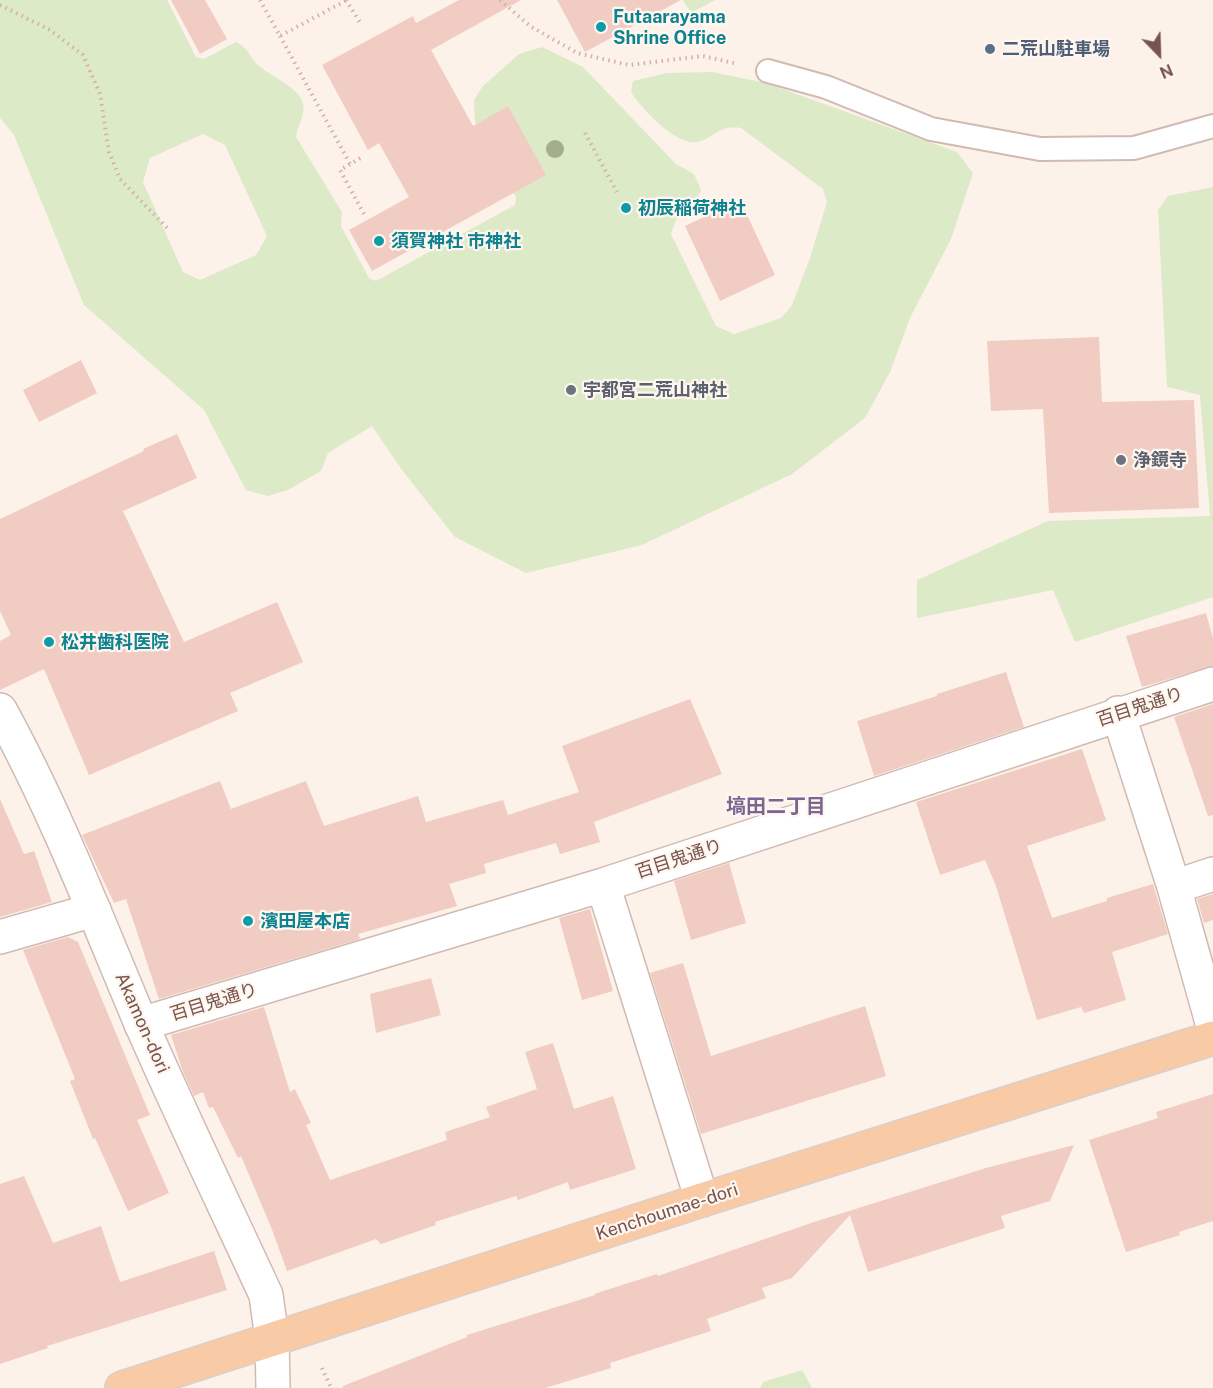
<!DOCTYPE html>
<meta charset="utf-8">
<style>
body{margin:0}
#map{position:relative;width:1213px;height:1388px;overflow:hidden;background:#fcf2ea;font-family:"Public Sans",sans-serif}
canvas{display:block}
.north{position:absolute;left:1129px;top:24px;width:60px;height:60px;-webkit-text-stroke:4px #fff6f0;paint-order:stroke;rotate:157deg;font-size:16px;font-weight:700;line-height:24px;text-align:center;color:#77544d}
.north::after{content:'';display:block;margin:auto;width:21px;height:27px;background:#77544d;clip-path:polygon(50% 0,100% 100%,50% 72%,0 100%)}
</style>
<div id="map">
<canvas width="1213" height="1388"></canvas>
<div class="north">N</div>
</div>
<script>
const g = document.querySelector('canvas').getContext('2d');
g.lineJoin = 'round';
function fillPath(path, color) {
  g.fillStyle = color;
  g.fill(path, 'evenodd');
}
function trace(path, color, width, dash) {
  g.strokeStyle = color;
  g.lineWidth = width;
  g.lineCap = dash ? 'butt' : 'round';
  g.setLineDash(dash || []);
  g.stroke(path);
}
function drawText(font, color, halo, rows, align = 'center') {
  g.font = font + ' "Public Sans","Noto Sans JP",sans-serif';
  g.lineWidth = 4.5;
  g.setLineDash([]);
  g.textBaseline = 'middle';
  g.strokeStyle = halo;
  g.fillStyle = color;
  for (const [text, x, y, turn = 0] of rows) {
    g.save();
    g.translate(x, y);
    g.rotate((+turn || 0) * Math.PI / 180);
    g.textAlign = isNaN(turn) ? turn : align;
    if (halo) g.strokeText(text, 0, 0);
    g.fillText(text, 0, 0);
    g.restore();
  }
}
const green = new Path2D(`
 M 0,0 L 167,0 L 196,57 L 204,59 L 236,42 C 250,49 248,56 258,65 C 271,78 310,90 303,114 C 301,122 297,128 296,137 L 342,212 L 341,226 L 369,278 L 376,281 L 515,205 L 516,197 L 475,122 L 474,100 L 482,87 L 519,54 L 542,47 L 583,67 L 676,164 L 694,174 L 701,190 L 695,203 L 676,220 L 671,234 L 716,326 L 734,334 L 781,318 L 791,307 L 809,261 L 827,202 L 823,189 L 741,128 C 716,125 716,138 697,142 C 676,146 641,108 631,92 L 633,81 L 667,73 L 712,72 L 766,83 L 957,152 L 973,173 L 951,239 L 910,318 L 890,372 L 865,418 L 792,474 L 642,545 L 526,573 L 455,537 L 402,470 L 372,426 L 328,453 L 321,471 L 288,490 L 268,496 L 246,490 L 204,410 L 84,305 L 14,135 L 0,118 ZM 203,134 L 225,145 L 267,236 L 256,255 L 200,280 L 183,272 L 143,182 L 150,158 Z
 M 683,0 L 715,0 L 691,13 Z
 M 1213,187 L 1213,597 L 1075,642 L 1053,590 L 917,618 L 917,580 L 1048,521 L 1210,516 L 1200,395 L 1167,387 L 1158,210 L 1168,196 Z
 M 802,1370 L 812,1388 L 760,1388 L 763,1382 Z`);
const building = new Path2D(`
 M 171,0 L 205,0 L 227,39 L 200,54 Z
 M 459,0 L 521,0 L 431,50 L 473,126 L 508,106 L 546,175 L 372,271 L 349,230 L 409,197 L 379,143 L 368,150 L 322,65 L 413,16 L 416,23 Z
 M 557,0 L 681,0 L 585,52 Z
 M 740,200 L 775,275 L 720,301 L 685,226 Z
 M 1099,337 L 1102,402 L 1194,400 L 1199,508 L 1049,513 L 1043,409 L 991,411 L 987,341 Z
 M 81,360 L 97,393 L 39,422 L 23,390 Z
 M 177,434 L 197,478 L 123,511 L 184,642 L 277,602 L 303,662 L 230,693 L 238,711 L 89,775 L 44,669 L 0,690 L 0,641 L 11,635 L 0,611 L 0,519 L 144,451 L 143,449 Z
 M 1206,613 L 1213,638 L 1213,666 L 1142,687 L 1126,636 Z
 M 1006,672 L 1024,727 L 874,776 L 857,721 L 937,696 L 937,694 Z
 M 690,699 L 722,774 L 594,822 L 600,842 L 560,854 L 556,843 L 484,864 L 486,873 L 449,884 L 457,906 L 358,934 L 360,939 L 159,999 L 126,899 L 114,903 L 82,835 L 220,781 L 231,809 L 306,781 L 324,826 L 418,796 L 426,822 L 503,800 L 508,815 L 579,792 L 562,746 Z
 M 1213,704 L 1213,815 L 1208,816 L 1174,717 Z
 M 1082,749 L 1106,820 L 1027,846 L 1052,918 L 1107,901 L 1107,898 L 1153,884 L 1168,934 L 1112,952 L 1126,1000 L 1084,1013 L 1081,1007 L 1037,1020 L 996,886 L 985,860 L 940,875 L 916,802 Z
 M 0,799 L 24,854 L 34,851 L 52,902 L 0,917 Z
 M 729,863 L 746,923 L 691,940 L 674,881 Z
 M 1213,894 L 1213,920 L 1204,923 L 1197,899 Z
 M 590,909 L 613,991 L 582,1000 L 559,918 Z
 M 68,937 L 78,942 L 150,1115 L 137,1120 L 169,1193 L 128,1211 L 95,1138 L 93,1139 L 70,1081 L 75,1079 L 23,950 Z
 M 683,963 L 711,1056 L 865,1006 L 886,1076 L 701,1134 L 650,973 Z
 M 431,978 L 441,1015 L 376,1033 L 370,994 Z
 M 264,1007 L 290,1092 L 295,1089 L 311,1123 L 306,1125 L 330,1180 L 447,1140 L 445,1132 L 490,1117 L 486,1107 L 537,1089 L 525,1052 L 553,1043 L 574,1109 L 613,1096 L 636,1169 L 570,1190 L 568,1182 L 518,1200 L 516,1196 L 435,1222 L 436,1225 L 381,1244 L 376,1239 L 287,1271 L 271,1227 L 241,1156 L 238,1158 L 213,1107 L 209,1108 L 203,1092 L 194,1096 L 183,1072 L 171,1035 Z
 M 1213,1094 L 1213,1221 L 1179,1232 L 1180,1235 L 1126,1252 L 1089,1140 L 1158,1118 L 1156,1112 Z
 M 1074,1145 L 1050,1201 L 1001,1216 L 1005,1228 L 868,1272 L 850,1215 L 792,1278 L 762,1288 L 766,1298 L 707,1319 L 711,1331 L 610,1363 L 611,1368 L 545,1388 L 343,1388 L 343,1386 L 467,1337 L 467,1335 L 595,1295 L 594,1294 L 657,1274 L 658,1276 L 814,1222 L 986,1168 Z
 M 24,1176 L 53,1243 L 101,1226 L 120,1282 L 214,1251 L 227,1290 L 47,1346 L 48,1348 L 0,1364 L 0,1184 Z`);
const path = new Path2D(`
 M 260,0 L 280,36 L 347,0
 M 346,0 L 361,24
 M 500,0 L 530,26 L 577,53 L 629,65 L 703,56 L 738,64
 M 0,5 L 50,30 L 83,55 L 100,94 L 109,152 L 120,179 L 170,231
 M 280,36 L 350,164
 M 585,133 L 617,192
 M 364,214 L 340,170 L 364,156
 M 322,1368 L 331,1388`);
const service = new Path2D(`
 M 768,71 L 826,87 L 931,129 L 1040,149 L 1134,148 L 1213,126`);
const minor = new Path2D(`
 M 1118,713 L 1174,887 L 1213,1026
 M 603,885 L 702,1200
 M 1174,887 L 1213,874
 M 0,937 L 94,910
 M 141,1024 L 603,885 L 1213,684`);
const tertiary = new Path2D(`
 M 0,710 C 55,810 96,917 140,1021 C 180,1113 224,1204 266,1295 L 272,1339 L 273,1388`);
const primary = new Path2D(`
 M 122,1388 L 702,1200 L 1213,1038`);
const trees = [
 [555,149]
];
const markers = [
 [601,27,6,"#0f9aa8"],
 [990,49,6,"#5c6f8a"],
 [626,208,6,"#0f9aa8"],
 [379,241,6,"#0f9aa8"],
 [571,390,6,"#6b7280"],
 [1121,460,6,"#6b7280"],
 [49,642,6,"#0f9aa8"],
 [248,921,6,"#0f9aa8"]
];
const cultureNames = [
 ["Futaarayama",613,17],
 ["Shrine Office",613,38],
 ["初辰稲荷神社",638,208],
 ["須賀神社 市神社",391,241],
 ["松井歯科医院",61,642],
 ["濱田屋本店",260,921]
];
const serviceNames = [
 ["二荒山駐車場",1002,49]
];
const worshipNames = [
 ["宇都宮二荒山神社",583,390],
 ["浄鏡寺",1133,460]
];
const streetNames = [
 ["百目鬼通り",1140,707,-18],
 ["百目鬼通り",679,859,-18],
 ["百目鬼通り",214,1002,-17],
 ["Akamon-dori",142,1023,66],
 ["Kenchoumae-dori",667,1212,-18]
];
const neighbourhoodNames = [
 ["塙田二丁目",776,807]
];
fillPath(green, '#dceac8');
fillPath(building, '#f1ccc2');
trace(service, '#d1bab2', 26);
trace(minor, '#d1bab2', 36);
trace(tertiary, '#d1bab2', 36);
trace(primary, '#d9cfcd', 36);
trace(path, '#d6afa4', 4, [1.5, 4.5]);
trace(service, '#fff', 22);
trace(minor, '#fff', 33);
trace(tertiary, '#fff', 33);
trace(primary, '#f8caa5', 33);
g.fillStyle = '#a3ae8e';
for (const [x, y] of trees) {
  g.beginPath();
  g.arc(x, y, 9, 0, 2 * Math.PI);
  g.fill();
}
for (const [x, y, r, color] of markers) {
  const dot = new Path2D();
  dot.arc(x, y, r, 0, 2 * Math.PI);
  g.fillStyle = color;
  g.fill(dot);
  trace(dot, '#fff6f0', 2);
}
drawText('bold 18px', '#0d838f', '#fff6f0', cultureNames, 'left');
drawText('bold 18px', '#4e5e75', '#fff6f0', serviceNames, 'left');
drawText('bold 18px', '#5b616d', '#fff6f0', worshipNames, 'left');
drawText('18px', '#77544d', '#fff6f0', streetNames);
drawText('bold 20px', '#7b6692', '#fff6f0', neighbourhoodNames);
</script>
